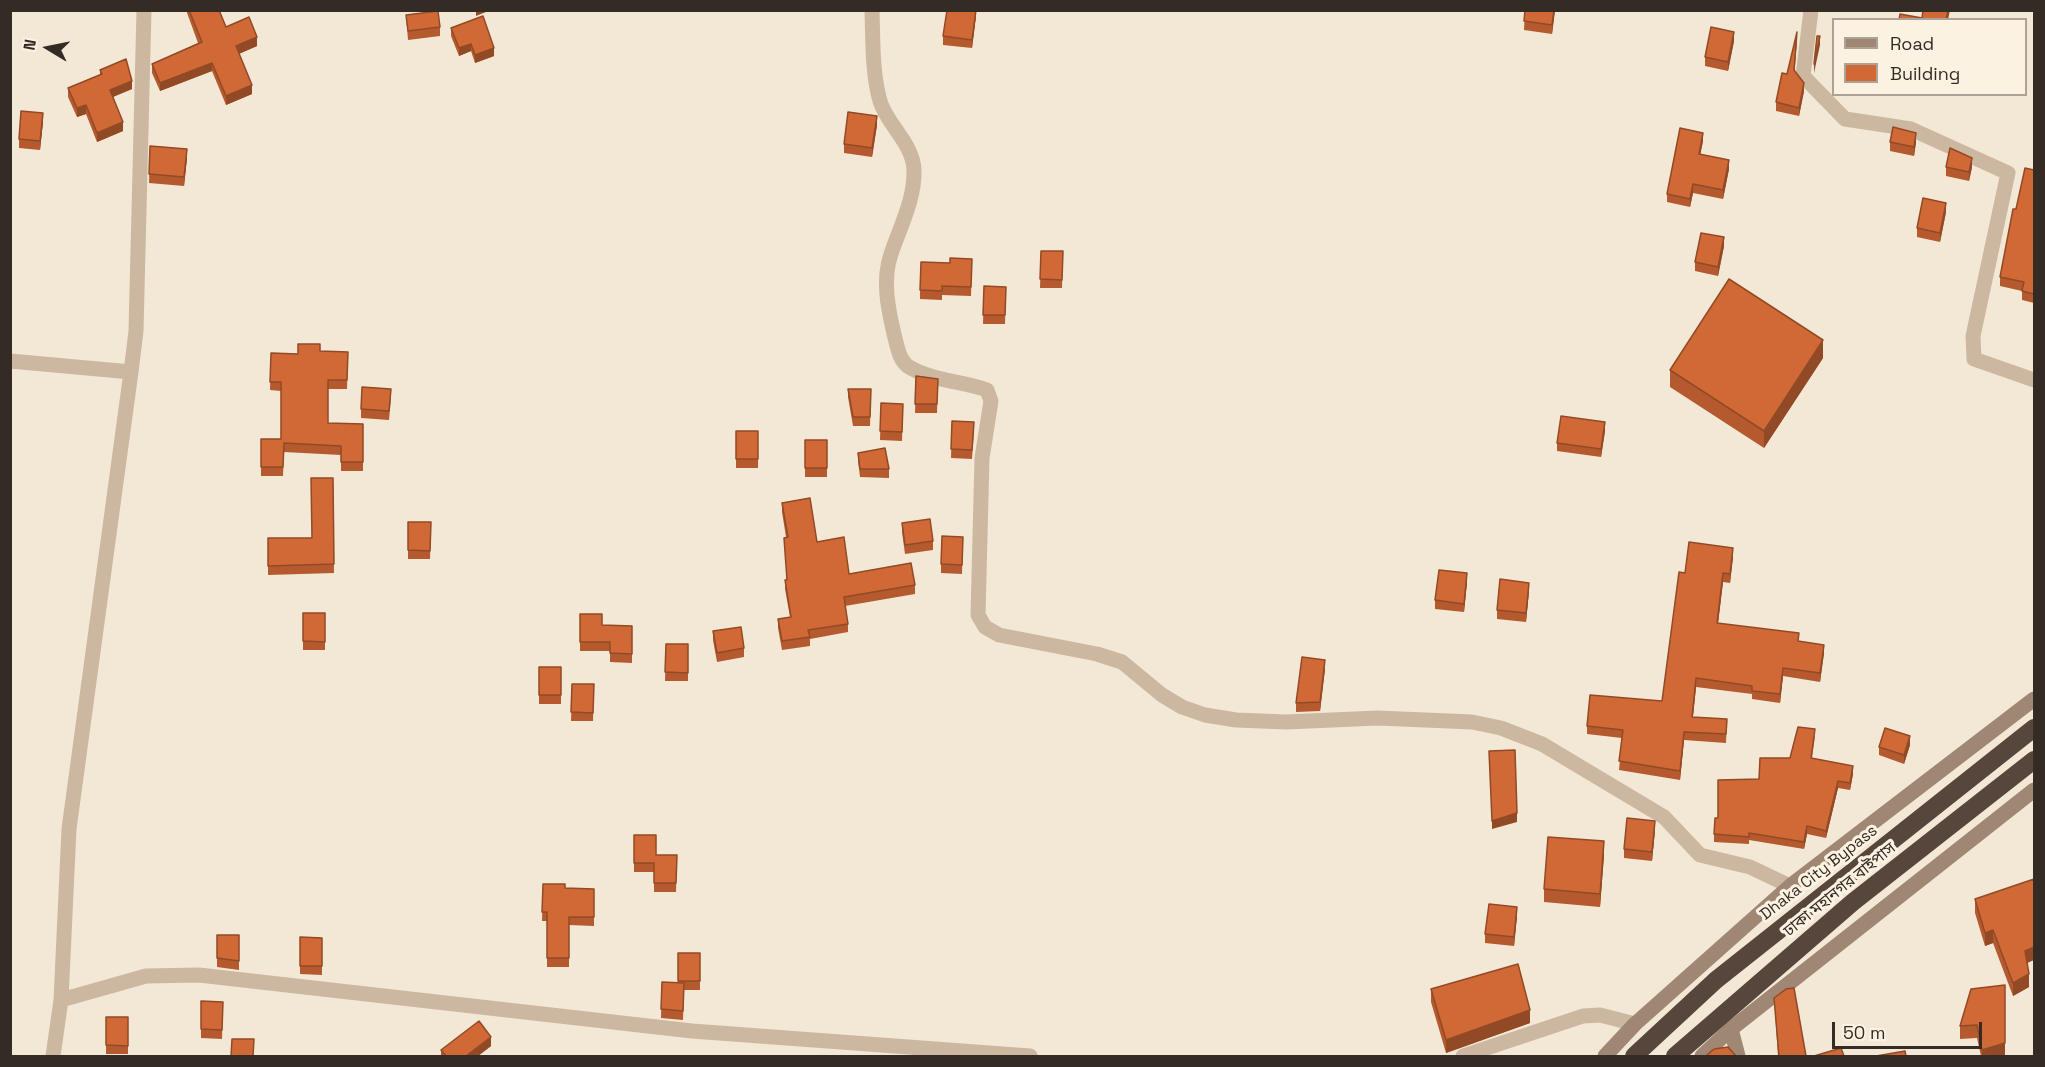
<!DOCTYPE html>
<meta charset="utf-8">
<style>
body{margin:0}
#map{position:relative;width:2045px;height:1067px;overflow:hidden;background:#f3e8d6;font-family:"Space Grotesk",sans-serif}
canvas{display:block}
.frame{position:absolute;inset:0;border:12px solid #352b25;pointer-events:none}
.legend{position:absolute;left:1832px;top:18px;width:195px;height:78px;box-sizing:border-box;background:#fbf2e2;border:2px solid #aca296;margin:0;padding:8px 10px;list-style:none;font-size:18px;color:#352b25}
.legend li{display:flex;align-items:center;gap:12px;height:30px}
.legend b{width:30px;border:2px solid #aca296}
.north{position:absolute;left:18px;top:18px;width:60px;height:60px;-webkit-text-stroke:4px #fbf2e2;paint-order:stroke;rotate:280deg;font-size:16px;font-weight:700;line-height:24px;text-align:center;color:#352b25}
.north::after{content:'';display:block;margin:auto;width:21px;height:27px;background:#352b25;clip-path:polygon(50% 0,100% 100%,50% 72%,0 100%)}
.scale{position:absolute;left:1832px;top:1022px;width:150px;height:27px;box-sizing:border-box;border:3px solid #352b25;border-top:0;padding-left:8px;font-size:18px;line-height:21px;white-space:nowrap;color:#352b25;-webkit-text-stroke:4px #fbf2e2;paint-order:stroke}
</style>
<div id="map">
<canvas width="2045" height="1067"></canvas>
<div class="frame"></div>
<ul class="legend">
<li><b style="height:8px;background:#9f8773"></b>Road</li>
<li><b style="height:16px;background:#d16936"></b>Building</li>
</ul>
<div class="north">N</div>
<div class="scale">50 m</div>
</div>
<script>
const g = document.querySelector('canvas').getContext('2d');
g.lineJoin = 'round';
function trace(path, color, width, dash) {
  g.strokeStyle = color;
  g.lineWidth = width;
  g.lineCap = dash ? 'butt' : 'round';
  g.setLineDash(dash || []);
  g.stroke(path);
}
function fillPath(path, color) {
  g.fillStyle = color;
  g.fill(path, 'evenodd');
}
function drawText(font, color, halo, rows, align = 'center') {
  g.font = font + ' "Space Grotesk","Noto Sans Bengali",sans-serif';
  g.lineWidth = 6;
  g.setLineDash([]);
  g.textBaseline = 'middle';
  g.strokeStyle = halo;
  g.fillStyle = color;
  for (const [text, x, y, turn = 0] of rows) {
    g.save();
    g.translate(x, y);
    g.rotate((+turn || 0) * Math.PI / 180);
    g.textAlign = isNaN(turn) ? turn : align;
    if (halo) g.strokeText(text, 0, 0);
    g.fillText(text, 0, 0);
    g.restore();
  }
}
const street = new Path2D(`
 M 872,10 C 873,40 872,73 880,101 C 887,125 913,143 914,170 C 915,199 900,227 891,254 C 882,280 888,308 894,334 C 897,345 899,361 909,367 C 933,381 962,381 987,390 L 991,401 L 982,458 L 978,615 L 985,627 L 999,635 L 1097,654 L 1122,662 L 1162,695 L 1182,707 L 1205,715 L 1236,720 L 1286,722 L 1378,718 L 1472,722 L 1501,728 L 1542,744 L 1664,817 L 1700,855 L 1750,867 L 1790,886
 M 1811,10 L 1803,76 L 1845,119 L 1911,129 L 2008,173 L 1973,336 L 1974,359 L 2034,380
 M 10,361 L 131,372 L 136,331 L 144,10
 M 61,1000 L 146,976 L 199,975 L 692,1031 L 1030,1056
 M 53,1056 L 61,1000 L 69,829 L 131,372
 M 1463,1056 L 1583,1016 L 1600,1015 L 1635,1024`);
const secondary = new Path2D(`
 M 1731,1029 L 1738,1056
 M 1605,1056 L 1635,1024 L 1790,886 L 2034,699
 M 1702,1056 L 1731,1029 L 2034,790`);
const highway = new Path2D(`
 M 1634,1056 L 1716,980 L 2034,728
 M 1675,1056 L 1853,902 L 2034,760`);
const wall = new Path2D(`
 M 186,10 L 219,10 L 226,27 L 257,46 L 239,54 L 252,94 L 226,105 L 212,71 L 160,91 L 152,73 L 152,64 L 198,43 Z
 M 1525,10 L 1555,10 L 1552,34 L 1524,30 Z
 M 406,15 L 440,27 L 440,36 L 408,40 Z
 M 976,16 L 972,48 L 943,45 L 943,36 Z
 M 451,28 L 494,56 L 475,63 L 471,51 L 459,56 L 451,36 Z
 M 1797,40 L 1794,71 L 1804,91 L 1799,116 L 1776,111 L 1776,102 L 1787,74 Z
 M 1734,41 L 1728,71 L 1705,66 L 1705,57 Z
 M 100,70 L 132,89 L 113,97 L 123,131 L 97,142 L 86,114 L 77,117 L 68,97 L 68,88 L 100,75 Z
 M 43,122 L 40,150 L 19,148 L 19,139 Z
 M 877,125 L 872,157 L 844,153 L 844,144 Z
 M 1703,141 L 1700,154 L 1729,169 L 1723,199 L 1693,193 L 1690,207 L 1667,202 L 1667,194 Z
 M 1890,142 L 1916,142 L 1914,156 L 1890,151 Z
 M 150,146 L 187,158 L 184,186 L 149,183 Z
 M 1946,167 L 1972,167 L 1969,181 L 1946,176 Z
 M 2034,170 L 2034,303 L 2022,300 L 2022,291 L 2000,286 L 2000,277 L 2016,209 Z
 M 1946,212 L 1940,242 L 1917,237 L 1917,228 Z
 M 1724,246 L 1718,276 L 1695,271 L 1695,262 Z
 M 1041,251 L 1063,251 L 1062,288 L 1040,288 Z
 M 972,259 L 971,296 L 942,295 L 942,300 L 920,299 L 920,290 L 950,263 Z
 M 984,286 L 1006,287 L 1005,324 L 983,324 Z
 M 320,351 L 348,352 L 347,389 L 328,389 L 328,423 L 363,424 L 363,471 L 341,471 L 341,455 L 284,452 L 283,476 L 261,476 L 261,439 L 281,439 L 281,391 L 270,390 L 271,353 L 298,354 Z
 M 1823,358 L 1764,448 L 1670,387 L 1670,370 Z
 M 916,376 L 938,379 L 937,413 L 915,413 Z
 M 848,389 L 871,389 L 870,426 L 853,426 L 848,397 Z
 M 391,398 L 389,420 L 361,418 L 361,409 Z
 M 881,403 L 903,404 L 902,441 L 880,440 Z
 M 952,421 L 974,430 L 972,459 L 951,458 Z
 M 736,431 L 758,431 L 758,468 L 736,468 Z
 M 1605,431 L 1601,457 L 1557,451 L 1557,443 Z
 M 805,440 L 827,440 L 827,477 L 805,477 Z
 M 858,453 L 889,469 L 889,478 L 860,477 L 858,461 Z
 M 333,478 L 334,573 L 268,575 L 268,566 L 312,538 Z
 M 782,503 L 817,542 L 849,574 L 915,585 L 915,594 L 845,606 L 848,624 L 848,632 L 810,639 L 810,646 L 782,650 L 778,628 L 778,619 L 790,617 L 785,589 L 785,580 L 787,580 L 784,538 L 786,537 L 782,512 Z
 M 408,522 L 431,522 L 430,559 L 408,559 Z
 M 902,523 L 933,541 L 933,550 L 905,554 L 902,532 Z
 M 963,537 L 962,574 L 941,573 L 941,564 Z
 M 1733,557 L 1730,583 L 1723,582 L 1718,623 L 1799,641 L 1824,653 L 1820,682 L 1783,676 L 1780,703 L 1752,699 L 1752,694 L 1696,687 L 1693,717 L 1727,719 L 1726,743 L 1684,740 L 1680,780 L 1619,770 L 1622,738 L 1587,734 L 1587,726 L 1662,701 L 1685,573 Z
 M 1467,582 L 1464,612 L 1435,609 L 1435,600 Z
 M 1529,591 L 1526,622 L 1497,619 L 1497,610 Z
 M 303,613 L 325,613 L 325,650 L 303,650 Z
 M 580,614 L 602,625 L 632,626 L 632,663 L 610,662 L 610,651 L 580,651 Z
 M 713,631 L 744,648 L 744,657 L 717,662 L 713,640 Z
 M 666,644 L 688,644 L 688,681 L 665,681 Z
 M 539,667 L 561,667 L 561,704 L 539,704 Z
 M 1325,669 L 1320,711 L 1296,712 L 1296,703 Z
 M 572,684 L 594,684 L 593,721 L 571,721 Z
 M 1815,736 L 1812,758 L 1853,774 L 1850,790 L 1838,788 L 1826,838 L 1807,834 L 1804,849 L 1749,840 L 1749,844 L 1714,842 L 1714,834 L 1759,779 L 1790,758 Z
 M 1910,745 L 1904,764 L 1879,755 L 1879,747 Z
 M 1655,830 L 1652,861 L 1624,858 L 1624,849 Z
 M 634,835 L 656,855 L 677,855 L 676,892 L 654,892 L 654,872 L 634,872 Z
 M 1604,855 L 1600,907 L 1544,902 L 1544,889 Z
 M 543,884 L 565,888 L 594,889 L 594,926 L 569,925 L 569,967 L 547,967 L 547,921 L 542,921 Z
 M 1975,899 L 2027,963 L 2029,987 L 2013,996 L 1993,943 L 1985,946 L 1975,913 Z
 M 1517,916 L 1514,946 L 1485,943 L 1485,934 Z
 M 239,935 L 239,970 L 217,967 L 217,958 Z
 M 300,937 L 322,938 L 322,975 L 300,974 Z
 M 678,953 L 700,953 L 700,990 L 684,990 L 683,1020 L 661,1018 L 662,982 L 678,983 Z
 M 2005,985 L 2005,1056 L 1981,1056 L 1977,1038 L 1960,1039 L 1960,1026 Z
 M 1431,989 L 1530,1023 L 1446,1053 L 1431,1002 Z
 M 1774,998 L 1806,1056 L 1778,1056 Z
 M 201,1001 L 223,1002 L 222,1039 L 201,1038 Z
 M 106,1017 L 128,1017 L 128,1054 L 106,1054 Z
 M 491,1046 L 478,1056 L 441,1056 L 441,1050 Z`);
const shadedWall = new Path2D(`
 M 479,10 L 491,10 L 476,16 L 476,12 Z
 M 976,10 L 976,16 L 972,48 L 972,40 Z
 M 1554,10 L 1555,10 L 1552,34 L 1552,25 Z
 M 1948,10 L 1950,10 L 1948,20 L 1946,20 Z
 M 1734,32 L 1734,41 L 1728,71 L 1728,62 Z
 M 1797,32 L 1797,40 L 1794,79 L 1794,70 Z
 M 1820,36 L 1820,45 L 1814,73 L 1814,64 Z
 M 257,37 L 257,46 L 236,55 L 236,46 Z
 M 471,44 L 471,51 L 459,56 L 459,48 Z
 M 494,48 L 494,56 L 475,63 L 475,55 Z
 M 212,63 L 212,71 L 160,91 L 160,83 Z
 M 132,81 L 132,89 L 110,98 L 110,90 Z
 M 1804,83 L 1804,91 L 1799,116 L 1799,108 Z
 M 252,85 L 252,94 L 226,105 L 226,96 Z
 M 86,105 L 86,114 L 77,117 L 77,108 Z
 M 43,113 L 43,122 L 40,150 L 40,141 Z
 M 877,116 L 877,125 L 872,157 L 872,148 Z
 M 123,122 L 123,131 L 97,142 L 97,133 Z
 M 1703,133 L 1703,141 L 1699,162 L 1699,154 Z
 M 1916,133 L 1916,142 L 1914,156 L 1914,147 Z
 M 187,149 L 187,158 L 184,186 L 184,177 Z
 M 1972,158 L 1972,167 L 1969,181 L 1969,172 Z
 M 1729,160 L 1729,169 L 1723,199 L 1723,190 Z
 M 1693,184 L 1693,193 L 1690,207 L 1690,199 Z
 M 1946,203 L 1946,212 L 1940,242 L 1940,233 Z
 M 1724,237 L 1724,246 L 1718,276 L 1718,267 Z
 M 1823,340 L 1823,358 L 1764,448 L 1764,431 Z
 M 1605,422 L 1605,431 L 1601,457 L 1601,449 Z
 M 1733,548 L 1733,557 L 1730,583 L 1730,574 Z
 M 1467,573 L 1467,582 L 1464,612 L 1464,604 Z
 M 1723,573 L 1723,582 L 1717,632 L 1717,623 Z
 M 1529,583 L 1529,591 L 1526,622 L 1526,613 Z
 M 1824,645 L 1824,653 L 1820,682 L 1820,673 Z
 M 1325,660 L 1325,669 L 1320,711 L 1320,702 Z
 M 1783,668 L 1783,676 L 1780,703 L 1780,694 Z
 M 1696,678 L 1696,687 L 1692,725 L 1692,717 Z
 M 1684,732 L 1684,740 L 1680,780 L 1680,771 Z
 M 1910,736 L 1910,745 L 1904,764 L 1904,755 Z
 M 1853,766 L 1853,774 L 1850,790 L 1850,783 Z
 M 1838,781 L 1838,788 L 1826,838 L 1826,831 Z
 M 1517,813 L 1517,822 L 1492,829 L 1492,821 Z
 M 1655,821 L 1655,830 L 1652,861 L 1652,852 Z
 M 1807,826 L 1807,834 L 1804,849 L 1804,842 Z
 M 1604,841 L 1604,855 L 1600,907 L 1600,894 Z
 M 1517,907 L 1517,916 L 1514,946 L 1514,937 Z
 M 1993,930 L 1993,943 L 1985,946 L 1985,933 Z
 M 2034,947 L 2034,960 L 2025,964 L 2025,951 Z
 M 2029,974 L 2029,987 L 2013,996 L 2013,983 Z
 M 1530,1010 L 1530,1023 L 1446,1053 L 1446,1040 Z
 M 491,1037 L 491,1046 L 478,1056 L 466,1056 Z
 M 2005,1043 L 2005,1056 L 1982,1056 L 1982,1050 Z`);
const building = new Path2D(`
 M 189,10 L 219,10 L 226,27 L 249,17 L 257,37 L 236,46 L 252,85 L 226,96 L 212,63 L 160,83 L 152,64 L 202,42 Z
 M 947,10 L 976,10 L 972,40 L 943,36 Z
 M 1525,10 L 1554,10 L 1552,25 L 1524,21 Z
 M 1923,10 L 1948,10 L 1946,20 L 1899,20 L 1900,14 L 1922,18 Z
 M 438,11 L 440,27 L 408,31 L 406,15 Z
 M 483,16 L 494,48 L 475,55 L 471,44 L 459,48 L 451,28 Z
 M 1711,27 L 1734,32 L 1728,62 L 1705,57 Z
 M 1797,32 L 1794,70 L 1804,83 L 1799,108 L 1776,102 L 1782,73 L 1787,74 Z
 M 1817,36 L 1820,36 L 1814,64 Z
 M 126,59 L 132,81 L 110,90 L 123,122 L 97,133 L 86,105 L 77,108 L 68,88 L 102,74 L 100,70 Z
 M 21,111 L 43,113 L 40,141 L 19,139 Z
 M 848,112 L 877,116 L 872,148 L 844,144 Z
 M 1893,127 L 1916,133 L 1914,147 L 1890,142 Z
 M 1680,128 L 1703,133 L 1699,154 L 1729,160 L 1723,190 L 1693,184 L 1690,199 L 1667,194 Z
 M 150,146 L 187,149 L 184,177 L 149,174 Z
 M 1950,148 L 1972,158 L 1969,172 L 1946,167 Z
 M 2025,168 L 2034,170 L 2034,294 L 2022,291 L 2024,282 L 2000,277 L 2013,209 L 2016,209 Z
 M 1923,198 L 1946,203 L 1940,233 L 1917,228 Z
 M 1701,233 L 1724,237 L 1718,267 L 1695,262 Z
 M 1041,251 L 1063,251 L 1062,280 L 1040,279 Z
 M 950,258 L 972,259 L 971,287 L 942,286 L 942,291 L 920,290 L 921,262 L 950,263 Z
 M 1729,279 L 1823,340 L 1764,431 L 1670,370 Z
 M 984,286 L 1006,287 L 1005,315 L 983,315 Z
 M 298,344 L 320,344 L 320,351 L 348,352 L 347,380 L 328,380 L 328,423 L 363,424 L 363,462 L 341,462 L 341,446 L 284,443 L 283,467 L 261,467 L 261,439 L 281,439 L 281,382 L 270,382 L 271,353 L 298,354 Z
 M 916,376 L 938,379 L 937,404 L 915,404 Z
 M 362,387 L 391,389 L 389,411 L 361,409 Z
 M 848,389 L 871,389 L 870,417 L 853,417 Z
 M 881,403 L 903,404 L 902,432 L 880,431 Z
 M 1561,416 L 1605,422 L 1601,449 L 1557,443 Z
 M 952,421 L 974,422 L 972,450 L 951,449 Z
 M 736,431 L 758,431 L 758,459 L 736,459 Z
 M 805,440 L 827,440 L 827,468 L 805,468 Z
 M 885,448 L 889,469 L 860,469 L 858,453 Z
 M 311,478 L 333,478 L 334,564 L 268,566 L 268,538 L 312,538 Z
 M 810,498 L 817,542 L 844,537 L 849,574 L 911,563 L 915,585 L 844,597 L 848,624 L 808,630 L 810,637 L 782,641 L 778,619 L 791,617 L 785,580 L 787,580 L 784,538 L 788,537 L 782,503 Z
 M 930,519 L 933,541 L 905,545 L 902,523 Z
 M 408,522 L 431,522 L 430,551 L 408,550 Z
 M 942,536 L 963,537 L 962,565 L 941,564 Z
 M 1689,542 L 1733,548 L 1730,574 L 1723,573 L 1717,623 L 1799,633 L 1798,641 L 1824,645 L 1820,673 L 1783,668 L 1780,694 L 1752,691 L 1752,686 L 1696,678 L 1692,717 L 1727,719 L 1726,734 L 1684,732 L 1680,771 L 1619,761 L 1623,730 L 1587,726 L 1590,695 L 1662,701 L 1679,572 L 1685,573 Z
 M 1439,570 L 1467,573 L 1464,604 L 1435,600 Z
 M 1500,579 L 1529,583 L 1526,613 L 1497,610 Z
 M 303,613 L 325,613 L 325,642 L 303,641 Z
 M 580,614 L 602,614 L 602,625 L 632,626 L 632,654 L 610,653 L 610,642 L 580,642 Z
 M 741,627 L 744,648 L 717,653 L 713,631 Z
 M 666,644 L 688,644 L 688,673 L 665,672 Z
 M 1302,657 L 1325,660 L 1320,702 L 1296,703 Z
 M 539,667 L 561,667 L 561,695 L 539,695 Z
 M 572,684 L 594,684 L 593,713 L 571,712 Z
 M 1798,727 L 1815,729 L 1811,758 L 1853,766 L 1850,783 L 1838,781 L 1826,831 L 1807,826 L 1804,842 L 1749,833 L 1749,837 L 1714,834 L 1715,818 L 1718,818 L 1718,780 L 1759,779 L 1760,758 L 1790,758 Z
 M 1885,728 L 1910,736 L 1904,755 L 1879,747 Z
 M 1515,750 L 1517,813 L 1492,821 L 1489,751 Z
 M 1627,818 L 1655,821 L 1652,852 L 1624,849 Z
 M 634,835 L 656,835 L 656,855 L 677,855 L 676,883 L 654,883 L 654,863 L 634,863 Z
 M 1548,837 L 1604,841 L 1600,894 L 1544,889 Z
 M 2034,879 L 2034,947 L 2025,951 L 2029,974 L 2013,983 L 1993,930 L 1985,933 L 1975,899 Z
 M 543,884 L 565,884 L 565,888 L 594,889 L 594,917 L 569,917 L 569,958 L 547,958 L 547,912 L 542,912 Z
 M 1489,904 L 1517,907 L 1514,937 L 1485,934 Z
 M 217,935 L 239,935 L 239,961 L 217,958 Z
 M 300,937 L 322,938 L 322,966 L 300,966 Z
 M 678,953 L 700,953 L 700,981 L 678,981 Z
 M 1518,964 L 1530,1010 L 1446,1040 L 1431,989 Z
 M 662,982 L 684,983 L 683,1011 L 661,1009 Z
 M 2005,985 L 2005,1043 L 1982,1050 L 1977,1025 L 1960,1026 L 1971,989 Z
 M 1794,988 L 1806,1056 L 1779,1056 L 1774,998 L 1786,989 Z
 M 201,1001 L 223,1002 L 222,1030 L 201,1029 Z
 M 106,1017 L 128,1017 L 128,1046 L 106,1045 Z
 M 479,1021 L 491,1037 L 466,1056 L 446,1056 L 441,1050 Z
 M 232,1039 L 254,1039 L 253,1056 L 231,1056 Z
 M 1728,1047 L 1736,1056 L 1707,1056 L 1707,1055 L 1714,1049 Z
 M 1841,1048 L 1844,1056 L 1814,1056 Z
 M 1905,1051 L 1906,1056 L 1876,1056 Z`);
const streetNames = [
 ["Dhaka City Bypass",1819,873,-38],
 ["ঢাকা মহানগর বাইপাস",1840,890,-39]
];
trace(street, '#ccb8a1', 15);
trace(secondary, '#9f8773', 15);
trace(highway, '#57463b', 18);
fillPath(wall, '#b45a2e');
fillPath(shadedWall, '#924a26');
fillPath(building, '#d16936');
trace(building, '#924a26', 1.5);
drawText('16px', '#352b25', '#fbf2e2', streetNames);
</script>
